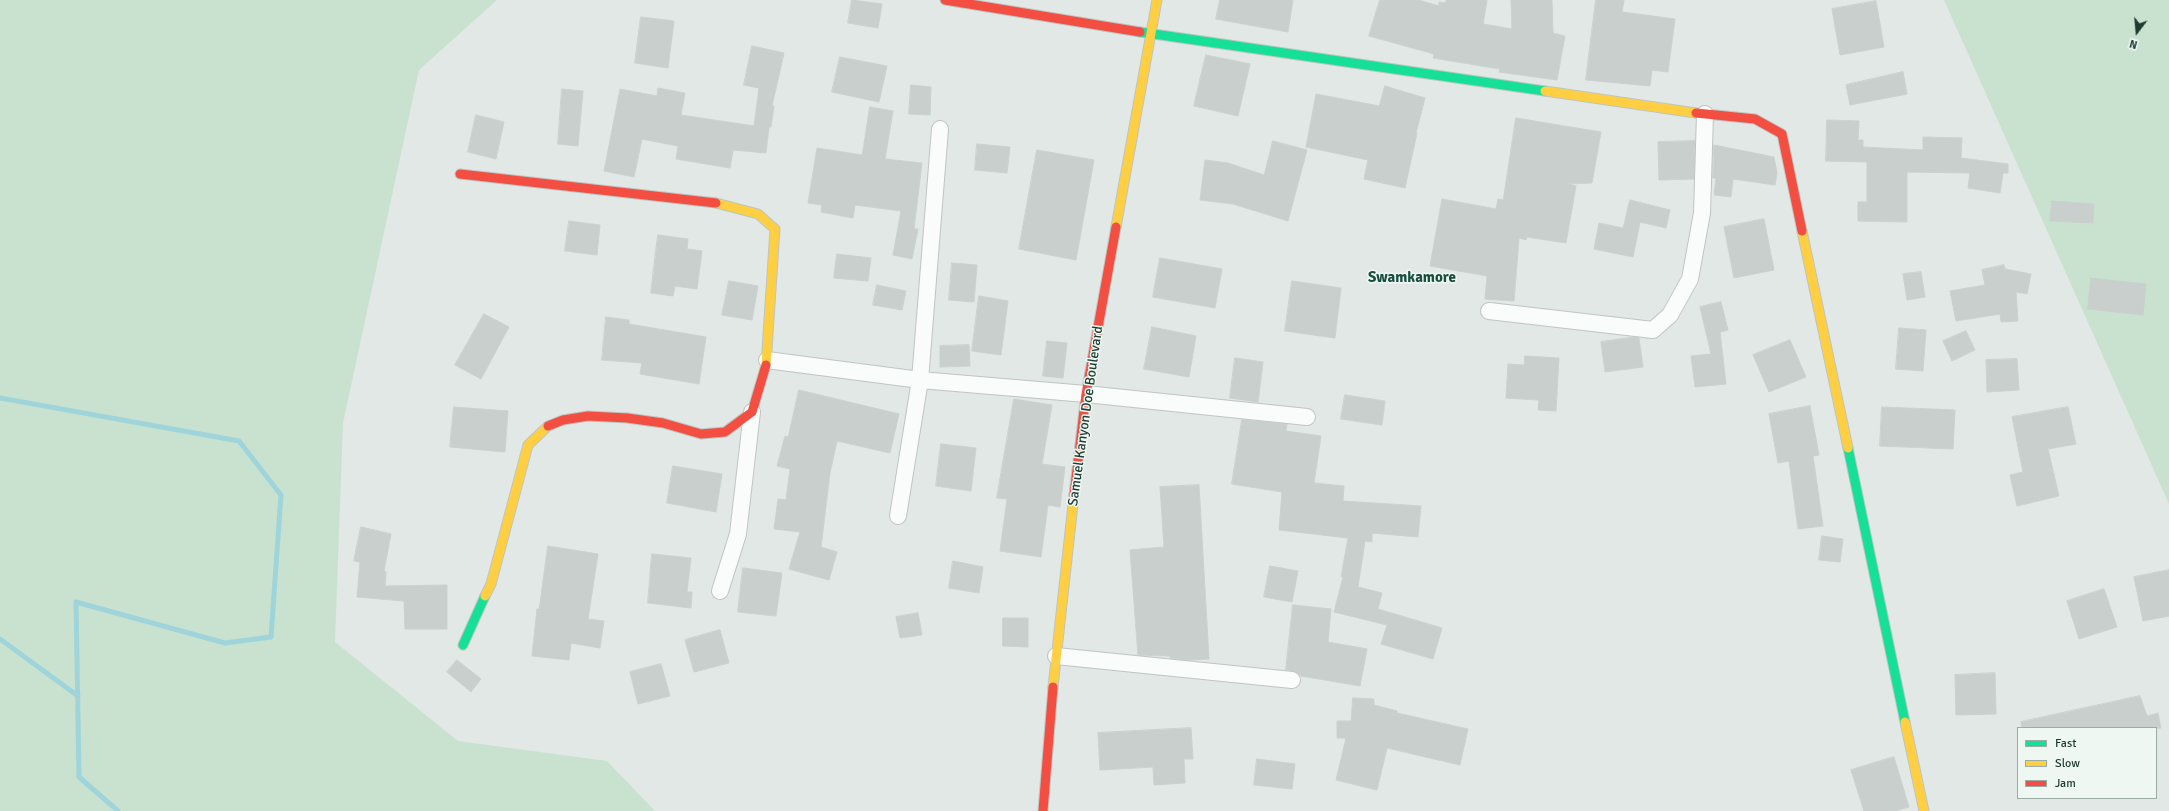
<!DOCTYPE html>
<style>
body{margin:0}
#map{position:relative;width:2169px;height:811px;overflow:hidden;background:#e1e8e5;font-family:Signika,sans-serif}
canvas{display:block}
.legend{position:absolute;left:2017px;top:727px;width:140px;height:72px;box-sizing:border-box;background:#eef7f2;border:1px solid #9baca5;margin:0;padding:5px 7px;list-style:none;font-size:12px;color:#1e3b32}
.legend li{display:flex;align-items:center;gap:8px;height:20px}
.legend b{width:20px;border:1px solid #9baca5}
.north{position:absolute;left:2117px;top:12px;width:40px;height:40px;-webkit-text-stroke:3px #eef7f2;paint-order:stroke;rotate:196deg;font-size:11px;font-weight:700;line-height:16px;text-align:center;color:#1e3b32}
.north::after{content:'';display:block;margin:auto;width:14px;height:18px;background:#1e3b32;clip-path:polygon(50% 0,100% 100%,50% 72%,0 100%)}
</style>
<div id="map">
<canvas width="2169" height="811"></canvas>
<ul class="legend">
<li><b style="height:5px;background:#16e098"></b>Fast</li>
<li><b style="height:5px;background:#ffcf43"></b>Slow</li>
<li><b style="height:5px;background:#f24e42"></b>Jam</li>
</ul>
<div class="north">N</div>
</div>
<script>
const g = document.querySelector('canvas').getContext('2d');
g.lineJoin = 'round';
function fillPath(path, color) {
  g.fillStyle = color;
  g.fill(path, 'evenodd');
}
function trace(path, color, width, dash) {
  g.strokeStyle = color;
  g.lineWidth = width;
  g.lineCap = dash ? 'butt' : 'round';
  g.setLineDash(dash || []);
  g.stroke(path);
}
function drawText(font, color, halo, rows, align = 'center') {
  g.font = font + ' Signika,sans-serif';
  g.lineWidth = 3;
  g.setLineDash([]);
  g.textBaseline = 'middle';
  g.strokeStyle = halo;
  g.fillStyle = color;
  for (const [text, x, y, turn = 0] of rows) {
    g.save();
    g.translate(x, y);
    g.rotate((+turn || 0) * Math.PI / 180);
    g.textAlign = isNaN(turn) ? turn : align;
    if (halo) g.strokeText(text, 0, 0);
    g.fillText(text, 0, 0);
    g.restore();
  }
}
const green = new Path2D(`
 M 0,0 L 497,0 L 419,70 L 343,423 L 335,642 L 458,741 L 607,761 L 655,811 L 0,811 Z
 M 1944,0 L 2169,0 L 2169,504 Z`);
const stream = new Path2D(`
 M 0,398 L 239,441 L 281,495 L 271,637 L 225,643 L 76,602 L 79,777 L 118,811
 M 0,639 L 78,696`);
const building = new Path2D(`
 M 852,0 L 882,4 L 878,28 L 848,23 Z
 M 1220,0 L 1293,0 L 1288,32 L 1216,19 Z
 M 1380,0 L 1418,0 L 1439,6 L 1439,2 L 1446,3 L 1446,0 L 1487,0 L 1483,24 L 1512,29 L 1511,0 L 1552,0 L 1553,33 L 1565,36 L 1557,80 L 1499,72 L 1500,69 L 1433,58 L 1434,54 L 1369,36 Z
 M 1596,0 L 1624,0 L 1622,12 L 1675,19 L 1668,72 L 1652,70 L 1650,86 L 1586,80 Z
 M 1876,1 L 1884,47 L 1840,55 L 1832,9 Z
 M 641,17 L 674,21 L 668,68 L 635,63 Z
 M 752,46 L 784,53 L 772,106 L 774,106 L 771,127 L 769,127 L 766,153 L 733,150 L 730,168 L 676,159 L 678,146 L 642,139 L 634,177 L 604,171 L 620,89 L 657,96 L 658,88 L 685,93 L 681,115 L 754,126 L 759,88 L 744,85 Z
 M 1206,55 L 1250,64 L 1238,116 L 1194,106 Z
 M 840,57 L 887,66 L 879,102 L 832,92 Z
 M 1903,72 L 1907,94 L 1850,105 L 1846,85 Z
 M 911,85 L 931,87 L 930,115 L 909,114 Z
 M 1385,86 L 1425,98 L 1416,133 L 1417,133 L 1405,188 L 1364,179 L 1368,160 L 1306,147 L 1316,94 L 1379,106 Z
 M 562,89 L 583,91 L 578,146 L 558,144 Z
 M 870,107 L 893,111 L 885,159 L 922,163 L 914,229 L 918,229 L 912,259 L 893,255 L 901,211 L 855,205 L 853,218 L 821,212 L 822,205 L 808,203 L 817,148 L 862,155 Z
 M 476,115 L 504,122 L 496,159 L 468,152 Z
 M 1516,118 L 1601,132 L 1592,183 L 1568,184 L 1576,186 L 1566,243 L 1527,237 L 1526,240 L 1519,238 L 1514,301 L 1485,299 L 1487,276 L 1430,266 L 1442,199 L 1496,209 L 1498,199 L 1503,200 Z
 M 1827,120 L 1859,121 L 1858,140 L 1863,140 L 1863,147 L 1923,150 L 1923,137 L 1962,138 L 1961,158 L 2008,164 L 2008,173 L 2003,173 L 2000,193 L 1968,188 L 1970,173 L 1907,172 L 1907,222 L 1858,221 L 1858,202 L 1867,202 L 1867,162 L 1826,161 Z
 M 1273,141 L 1307,150 L 1288,221 L 1233,204 L 1200,200 L 1205,160 L 1228,163 L 1264,175 Z
 M 1695,141 L 1694,179 L 1659,180 L 1658,142 Z
 M 977,144 L 1010,147 L 1007,173 L 975,170 Z
 M 1714,145 L 1774,157 L 1777,173 L 1775,185 L 1733,179 L 1731,197 L 1714,195 L 1716,178 L 1713,178 Z
 M 1037,150 L 1094,160 L 1076,260 L 1019,249 Z
 M 1630,200 L 1670,210 L 1666,228 L 1640,222 L 1633,257 L 1594,249 L 1599,223 L 1623,228 Z
 M 2052,201 L 2094,204 L 2093,223 L 2050,221 Z
 M 1764,219 L 1774,270 L 1734,278 L 1724,227 Z
 M 569,221 L 600,225 L 597,255 L 565,251 Z
 M 658,235 L 688,239 L 687,249 L 702,251 L 697,289 L 675,286 L 673,296 L 651,293 Z
 M 837,254 L 871,258 L 868,281 L 834,278 Z
 M 1160,258 L 1222,269 L 1215,308 L 1153,297 Z
 M 952,263 L 977,265 L 974,302 L 949,300 Z
 M 2004,265 L 2005,269 L 2031,274 L 2027,294 L 2016,292 L 2018,321 L 2001,322 L 2000,314 L 1956,321 L 1950,291 L 1985,285 L 1982,270 Z
 M 1921,272 L 1925,297 L 1907,300 L 1903,274 Z
 M 2091,278 L 2146,284 L 2143,315 L 2088,309 Z
 M 729,281 L 758,286 L 752,320 L 722,315 Z
 M 1292,281 L 1341,288 L 1335,338 L 1285,331 Z
 M 877,285 L 906,291 L 902,310 L 873,305 Z
 M 979,296 L 1008,301 L 1001,355 L 972,351 Z
 M 1721,302 L 1728,330 L 1720,332 L 1726,384 L 1695,387 L 1691,356 L 1711,354 L 1700,307 Z
 M 484,314 L 509,327 L 481,379 L 455,365 Z
 M 606,317 L 629,320 L 629,324 L 706,337 L 699,384 L 640,374 L 642,363 L 602,360 Z
 M 1152,327 L 1196,336 L 1189,377 L 1144,369 Z
 M 1899,328 L 1926,330 L 1923,371 L 1896,369 Z
 M 1966,331 L 1975,350 L 1952,361 L 1943,341 Z
 M 1635,337 L 1639,338 L 1643,367 L 1605,372 L 1601,342 Z
 M 1790,340 L 1806,377 L 1769,392 L 1753,355 Z
 M 1047,341 L 1067,343 L 1063,378 L 1043,376 Z
 M 969,345 L 970,366 L 940,367 L 940,346 Z
 M 1525,356 L 1559,358 L 1556,411 L 1538,410 L 1539,400 L 1506,398 L 1508,364 L 1524,365 Z
 M 1235,358 L 1263,362 L 1258,402 L 1230,398 Z
 M 2017,359 L 2019,390 L 1987,392 L 1986,360 Z
 M 799,390 L 899,414 L 890,453 L 837,441 L 830,473 L 821,547 L 837,552 L 829,580 L 789,569 L 800,532 L 774,529 L 778,499 L 786,500 L 790,469 L 777,466 L 785,436 L 788,437 Z
 M 1345,395 L 1385,401 L 1382,425 L 1341,419 Z
 M 1014,399 L 1052,405 L 1042,464 L 1065,467 L 1060,507 L 1048,505 L 1041,557 L 1000,551 L 1007,499 L 997,498 Z
 M 1810,406 L 1819,455 L 1813,456 L 1823,526 L 1798,529 L 1789,461 L 1778,463 L 1769,414 Z
 M 454,407 L 508,411 L 505,452 L 450,447 Z
 M 1882,407 L 1955,410 L 1953,449 L 1880,446 Z
 M 2068,407 L 2076,444 L 2048,449 L 2059,496 L 2017,506 L 2010,475 L 2023,472 L 2012,417 Z
 M 1242,420 L 1287,424 L 1286,431 L 1321,436 L 1314,483 L 1344,486 L 1343,501 L 1421,506 L 1418,537 L 1372,533 L 1372,542 L 1365,541 L 1358,587 L 1382,593 L 1378,609 L 1442,628 L 1433,659 L 1381,644 L 1387,625 L 1334,612 L 1343,577 L 1341,577 L 1348,538 L 1279,530 L 1282,492 L 1232,484 Z
 M 941,444 L 976,448 L 971,491 L 936,486 Z
 M 673,466 L 722,474 L 716,512 L 667,503 Z
 M 1199,485 L 1209,659 L 1189,660 L 1170,658 L 1170,656 L 1138,655 L 1130,550 L 1164,547 L 1160,487 Z
 M 361,527 L 391,534 L 384,571 L 386,572 L 385,586 L 447,585 L 447,629 L 405,629 L 404,601 L 357,597 L 360,562 L 354,561 Z
 M 1822,536 L 1843,539 L 1840,562 L 1819,560 Z
 M 548,546 L 598,554 L 588,619 L 604,621 L 600,648 L 571,643 L 569,660 L 532,656 L 537,609 L 539,609 Z
 M 652,554 L 691,558 L 687,592 L 692,592 L 691,608 L 648,603 Z
 M 953,561 L 983,567 L 979,593 L 949,588 Z
 M 1270,566 L 1298,571 L 1292,602 L 1264,597 Z
 M 743,568 L 782,573 L 776,616 L 738,612 Z
 M 2169,570 L 2169,616 L 2143,621 L 2134,577 Z
 M 2104,589 L 2117,627 L 2079,639 L 2067,601 Z
 M 1293,605 L 1331,609 L 1328,642 L 1367,649 L 1360,686 L 1301,676 L 1297,672 L 1286,670 Z
 M 918,613 L 922,635 L 900,638 L 896,617 Z
 M 1003,618 L 1028,618 L 1028,647 L 1003,646 Z
 M 720,630 L 729,663 L 694,672 L 685,640 Z
 M 457,660 L 481,679 L 471,692 L 447,672 Z
 M 661,664 L 670,696 L 638,704 L 630,672 Z
 M 1995,673 L 1996,714 L 1956,715 L 1955,675 Z
 M 2140,696 L 2147,716 L 2158,713 L 2161,728 L 2022,728 L 2021,722 Z
 M 1353,698 L 1374,699 L 1374,705 L 1397,711 L 1397,713 L 1468,729 L 1460,765 L 1387,748 L 1377,790 L 1336,780 L 1346,738 L 1337,738 L 1337,721 L 1351,721 Z
 M 1191,728 L 1193,759 L 1184,759 L 1185,783 L 1154,785 L 1153,767 L 1100,770 L 1098,733 Z
 M 1894,757 L 1909,807 L 1895,811 L 1864,811 L 1851,770 Z
 M 1257,759 L 1295,764 L 1292,789 L 1254,785 Z`);
const street = new Path2D(`
 M 1489,311 L 1653,330 L 1670,315 L 1690,279 L 1702,213 L 1705,114
 M 767,360 L 920,380 L 1086,394 L 1307,417
 M 898,516 L 920,380 L 940,129
 M 720,591 L 738,534 L 752,412
 M 1056,656 L 1292,680`);
const fast = new Path2D(`
 M 1140,32 L 1545,91
 M 1848,448 L 1905,722
 M 463,645 L 485,596`);
const slow = new Path2D(`
 M 1545,91 L 1696,113
 M 716,203 L 758,214 L 775,229 L 766,365
 M 1116,227 L 1157,0
 M 1802,231 L 1848,448
 M 485,596 L 491,584 L 528,445 L 548,426
 M 1053,687 L 1074,495
 M 1905,722 L 1924,811`);
const jam = new Path2D(`
 M 945,0 L 1140,32
 M 1696,113 L 1755,119 L 1782,134 L 1802,231
 M 460,174 L 716,203
 M 548,426 L 563,420 L 588,416 L 627,418 L 663,423 L 701,434 L 725,432 L 752,412 L 766,365
 M 1074,495 L 1086,394 L 1116,227
 M 1043,811 L 1053,687`);
const streetNames = [
 ["Samuel Kanyon Doe Boulevard",1086,416,-82]
];
const neighbourhoodNames = [
 ["Swamkamore",1412,278]
];
fillPath(green, '#c9e2d0');
trace(stream, '#9ed4da', 5);
fillPath(building, '#c8cfcc');
trace(building, '#cad1ce', 1);
trace(street, '#bec5c2', 18);
trace(fast, '#bdc5c2', 11);
trace(slow, '#bdc5c2', 11);
trace(jam, '#bdc5c2', 11);
trace(street, '#fafcfb', 16);
trace(fast, '#16e098', 9);
trace(slow, '#ffcf43', 9);
trace(jam, '#f24e42', 9);
drawText('14px', '#1e3b32', '#eef7f2', streetNames);
drawText('bold 15px', '#194e40', '#eef7f2', neighbourhoodNames);
</script>
